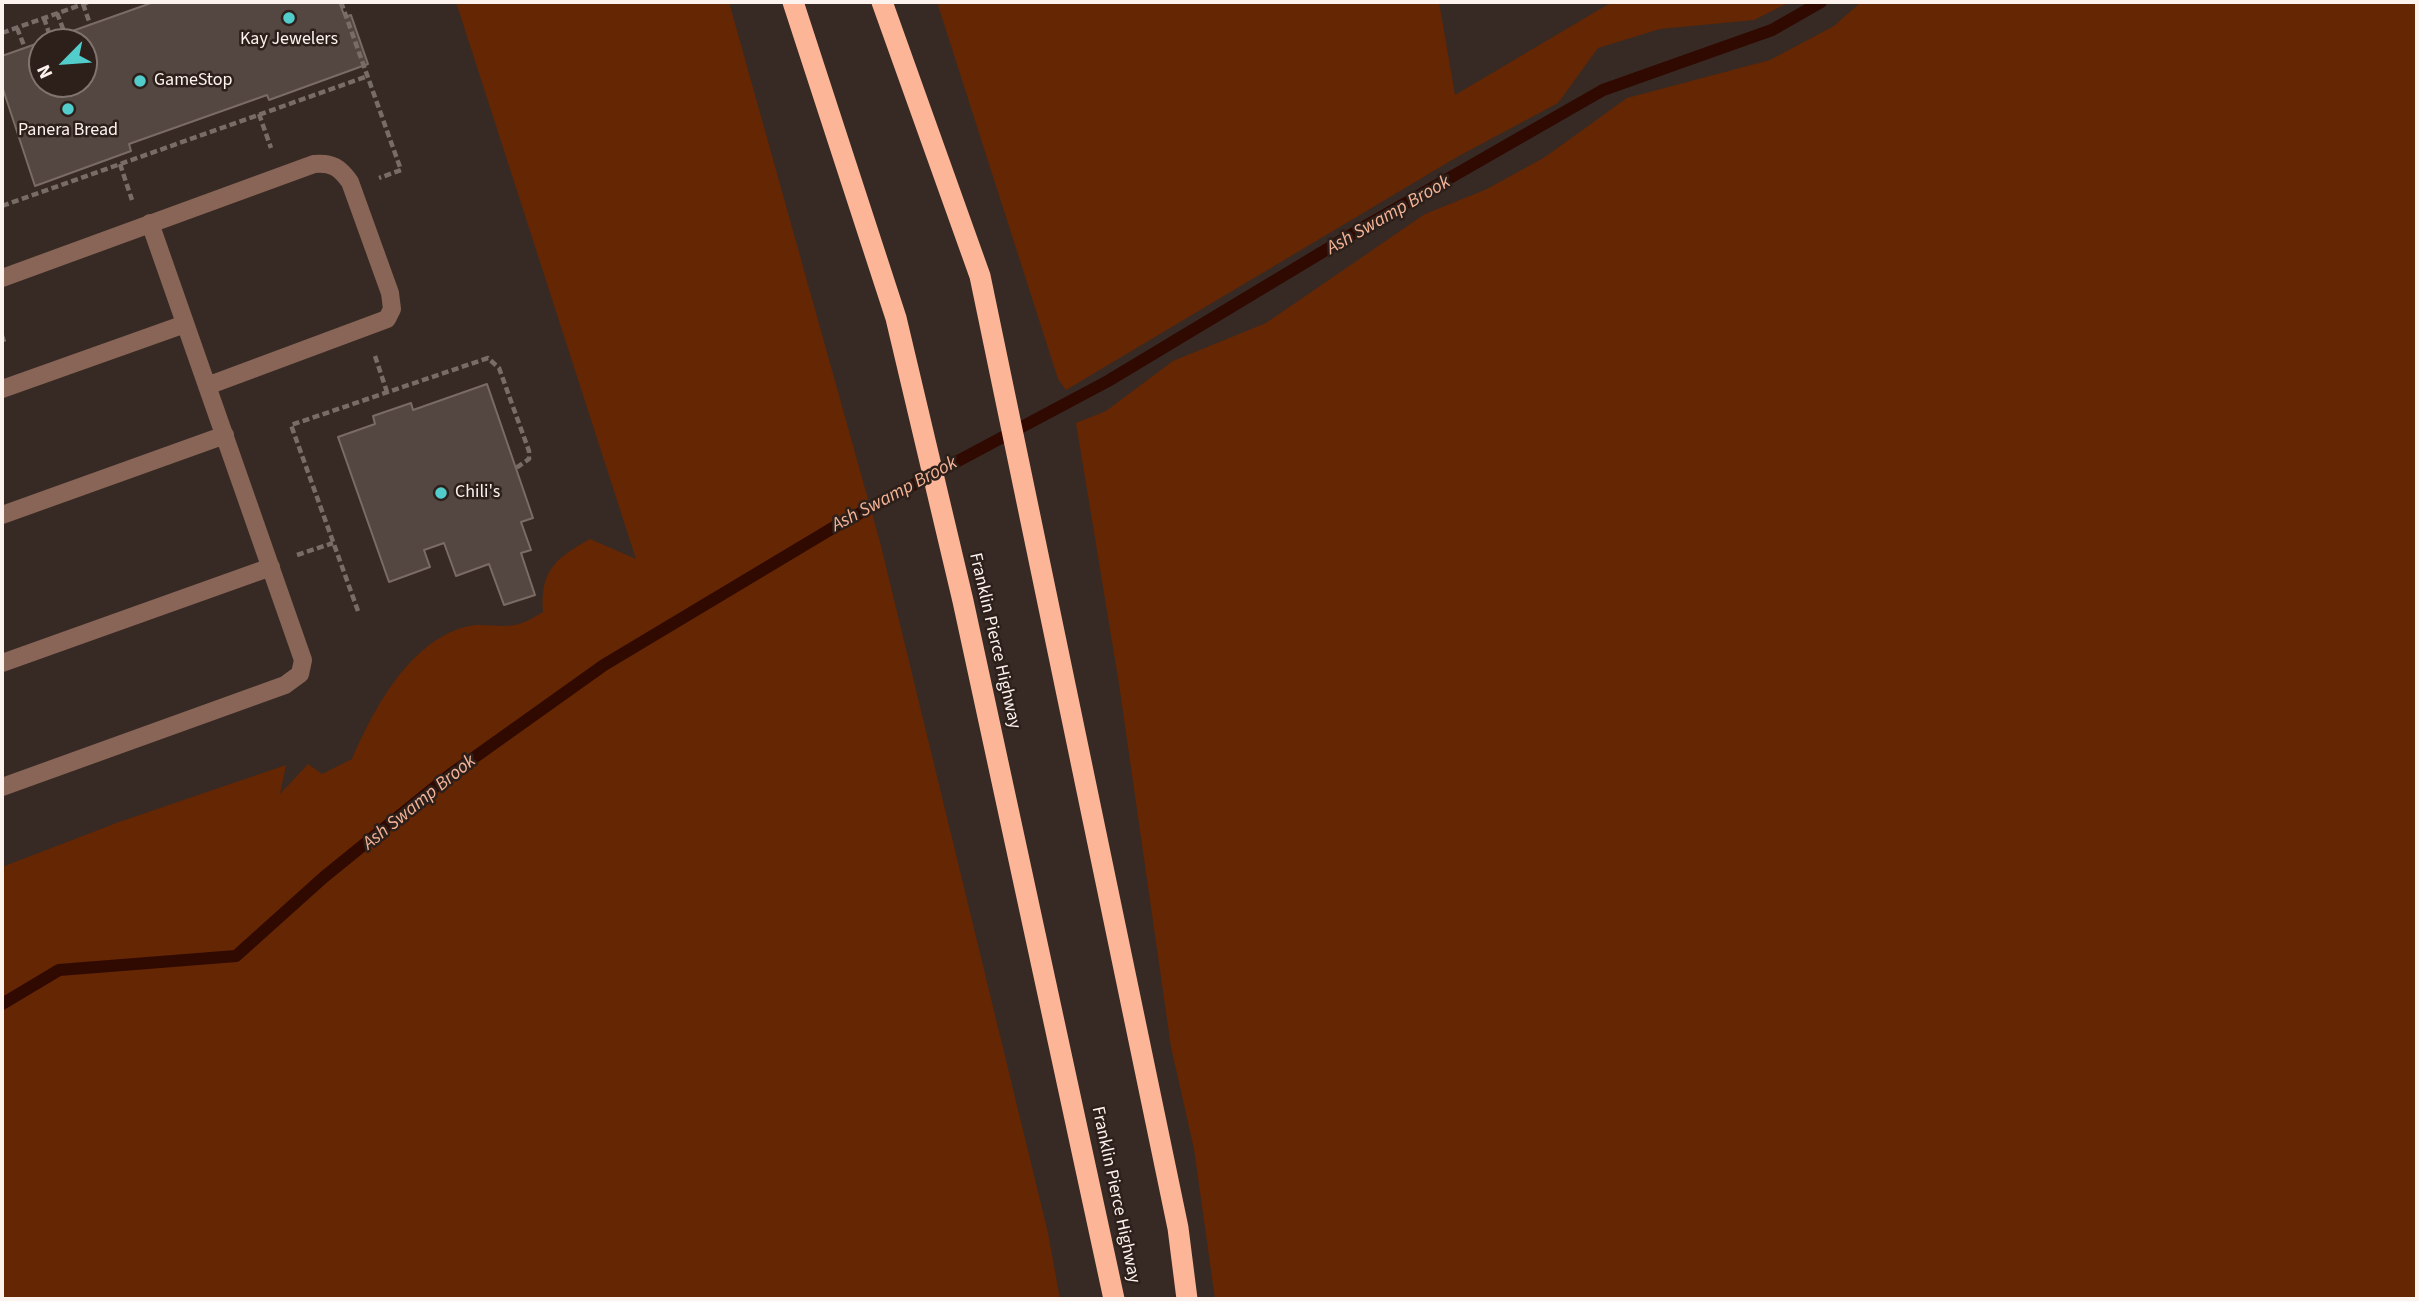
<!DOCTYPE html>
<style>
body{margin:0}
#map{position:relative;width:2419px;height:1301px;overflow:hidden;background:#372a24;font-family:"Source Sans 3",sans-serif}
canvas{display:block}
.frame{position:absolute;inset:0;border:4px solid #fcf3ef;pointer-events:none}
.north{position:absolute;left:28px;top:28px;width:70px;height:70px;box-sizing:border-box;background:#2d201b;border:2px solid #807470;border-radius:50%;rotate:245deg;font-size:19px;font-weight:700;line-height:28px;text-align:center;color:#fcf3ef}
.north::after{content:'';display:block;margin:auto;width:24px;height:32px;background:#52cdcc;clip-path:polygon(50% 0,100% 100%,50% 72%,0 100%)}
</style>
<div id="map">
<canvas width="2419" height="1301"></canvas>
<div class="frame"></div>
<div class="north">N</div>
</div>
<script>
const g = document.querySelector('canvas').getContext('2d');
g.lineJoin = 'round';
function fillPath(path, color) {
  g.fillStyle = color;
  g.fill(path, 'evenodd');
}
function trace(path, color, width, dash) {
  g.strokeStyle = color;
  g.lineWidth = width;
  g.lineCap = dash ? 'butt' : 'round';
  g.setLineDash(dash || []);
  g.stroke(path);
}
function drawText(font, color, halo, rows, align = 'center') {
  g.font = font + ' "Source Sans 3",sans-serif';
  g.lineWidth = 5;
  g.setLineDash([]);
  g.textBaseline = 'middle';
  g.strokeStyle = halo;
  g.fillStyle = color;
  for (const [text, x, y, turn = 0] of rows) {
    g.save();
    g.translate(x, y);
    g.rotate((+turn || 0) * Math.PI / 180);
    g.textAlign = isNaN(turn) ? turn : align;
    if (halo) g.strokeText(text, 0, 0);
    g.fillText(text, 0, 0);
    g.restore();
  }
}
const green = new Path2D(`
 M 456,2 L 729,2 L 880,542 L 1048,1233 L 1060,1299 L 2,1299 L 2,867 L 119,822 L 286,765 L 280,794 L 308,764 L 322,774 L 352,759 C 373,710 409,642 465,627 C 482,622 502,629 519,624 C 527,622 536,616 543,612 C 540,570 556,558 590,539 L 636,559 Z
 M 937,2 L 1439,2 L 1455,95 L 1612,2 L 1790,2 L 1754,20 L 1660,29 L 1598,48 L 1558,103 L 1457,157 L 1066,390 L 1058,379 Z
 M 1861,2 L 2417,2 L 2417,1299 L 1215,1299 L 1194,1149 L 1171,1047 L 1119,684 L 1076,423 L 1106,411 L 1173,361 L 1266,323 L 1425,214 L 1487,189 L 1545,157 L 1627,98 L 1770,60 L 1834,26 Z`);
const stream = new Path2D(`
 M 2,1004 L 59,970 L 236,956 L 324,877 L 451,774 L 604,665 L 836,526 L 1108,381 L 1364,227 L 1603,90 L 1772,30 L 1821,2`);
const building = new Path2D(`
 M 154,2 L 339,2 L 345,17 L 351,15 L 368,64 L 269,100 L 267,95 L 129,144 L 131,151 L 35,186 L 2,86 L 2,56 ZM 42,42 L 84,42 L 84,84 L 42,84 Z
 M 487,384 L 533,518 L 521,522 L 531,550 L 521,553 L 535,595 L 504,605 L 489,564 L 456,576 L 444,543 L 424,550 L 430,567 L 389,582 L 338,437 L 375,424 L 373,416 L 411,403 L 413,410 Z`);
const path = new Path2D(`
 M 341,2 L 401,170 L 379,178
 M 83,4 L 90,24
 M 57,13 L 65,34
 M 44,18 L 51,39
 M 17,28 L 25,48
 M 2,33 L 89,2
 M 259,114 L 271,148
 M 120,164 L 132,200
 M 2,206 L 368,76
 M 2,336 L 4,342
 M 375,356 L 387,392
 M 297,555 L 333,543
 M 358,611 L 291,425 L 488,358 L 499,368 L 529,451 L 529,459 L 516,468`);
const lane = new Path2D(`
 M 2,278 L 314,164 C 332,162 340,168 350,182 L 390,293 L 392,309 L 387,319 L 207,386
 M 2,389 L 185,324
 M 2,515 L 225,435
 M 2,663 L 271,567
 M 2,787 L 285,685 L 300,674 L 303,660 L 150,223`);
const highway = new Path2D(`
 M 793,2 L 896,318 L 963,601 L 1114,1299
 M 882,2 L 980,276 L 1178,1228 L 1187,1299`);
const markers = [
 [289,18,7,"#52cdcc"],
 [140,81,7,"#52cdcc"],
 [68,109,7,"#52cdcc"],
 [441,493,7,"#52cdcc"]
];
const poiNames = [
 ["Kay Jewelers",289,40],
 ["GameStop",154,81,"left"],
 ["Panera Bread",68,131],
 ["Chili's",455,493,"left"]
];
const streetNames = [
 ["Franklin Pierce Highway",994,641,77],
 ["Franklin Pierce Highway",1115,1195,78]
];
const waterNames = [
 ["Ash Swamp Brook",1389,216,-30],
 ["Ash Swamp Brook",895,495,-28],
 ["Ash Swamp Brook",420,803,-39]
];
fillPath(green, '#642603');
trace(stream, '#300900', 12);
fillPath(building, '#544640');
trace(building, '#7b6b65', 2);
trace(path, '#786c67', 4.5, [7, 3.5]);
trace(lane, '#886556', 18);
trace(highway, '#fcb597', 21);
for (const [x, y, r, color] of markers) {
  const dot = new Path2D();
  dot.arc(x, y, r, 0, 2 * Math.PI);
  g.fillStyle = color;
  g.fill(dot);
  trace(dot, '#2d201b', 2.5);
}
drawText('18px', '#fcf3ef', '#2d201b', poiNames);
drawText('18px', '#fcf3ef', '#2d201b', streetNames);
drawText('italic 19px', '#f6b497', '#2d201b', waterNames);
</script>
